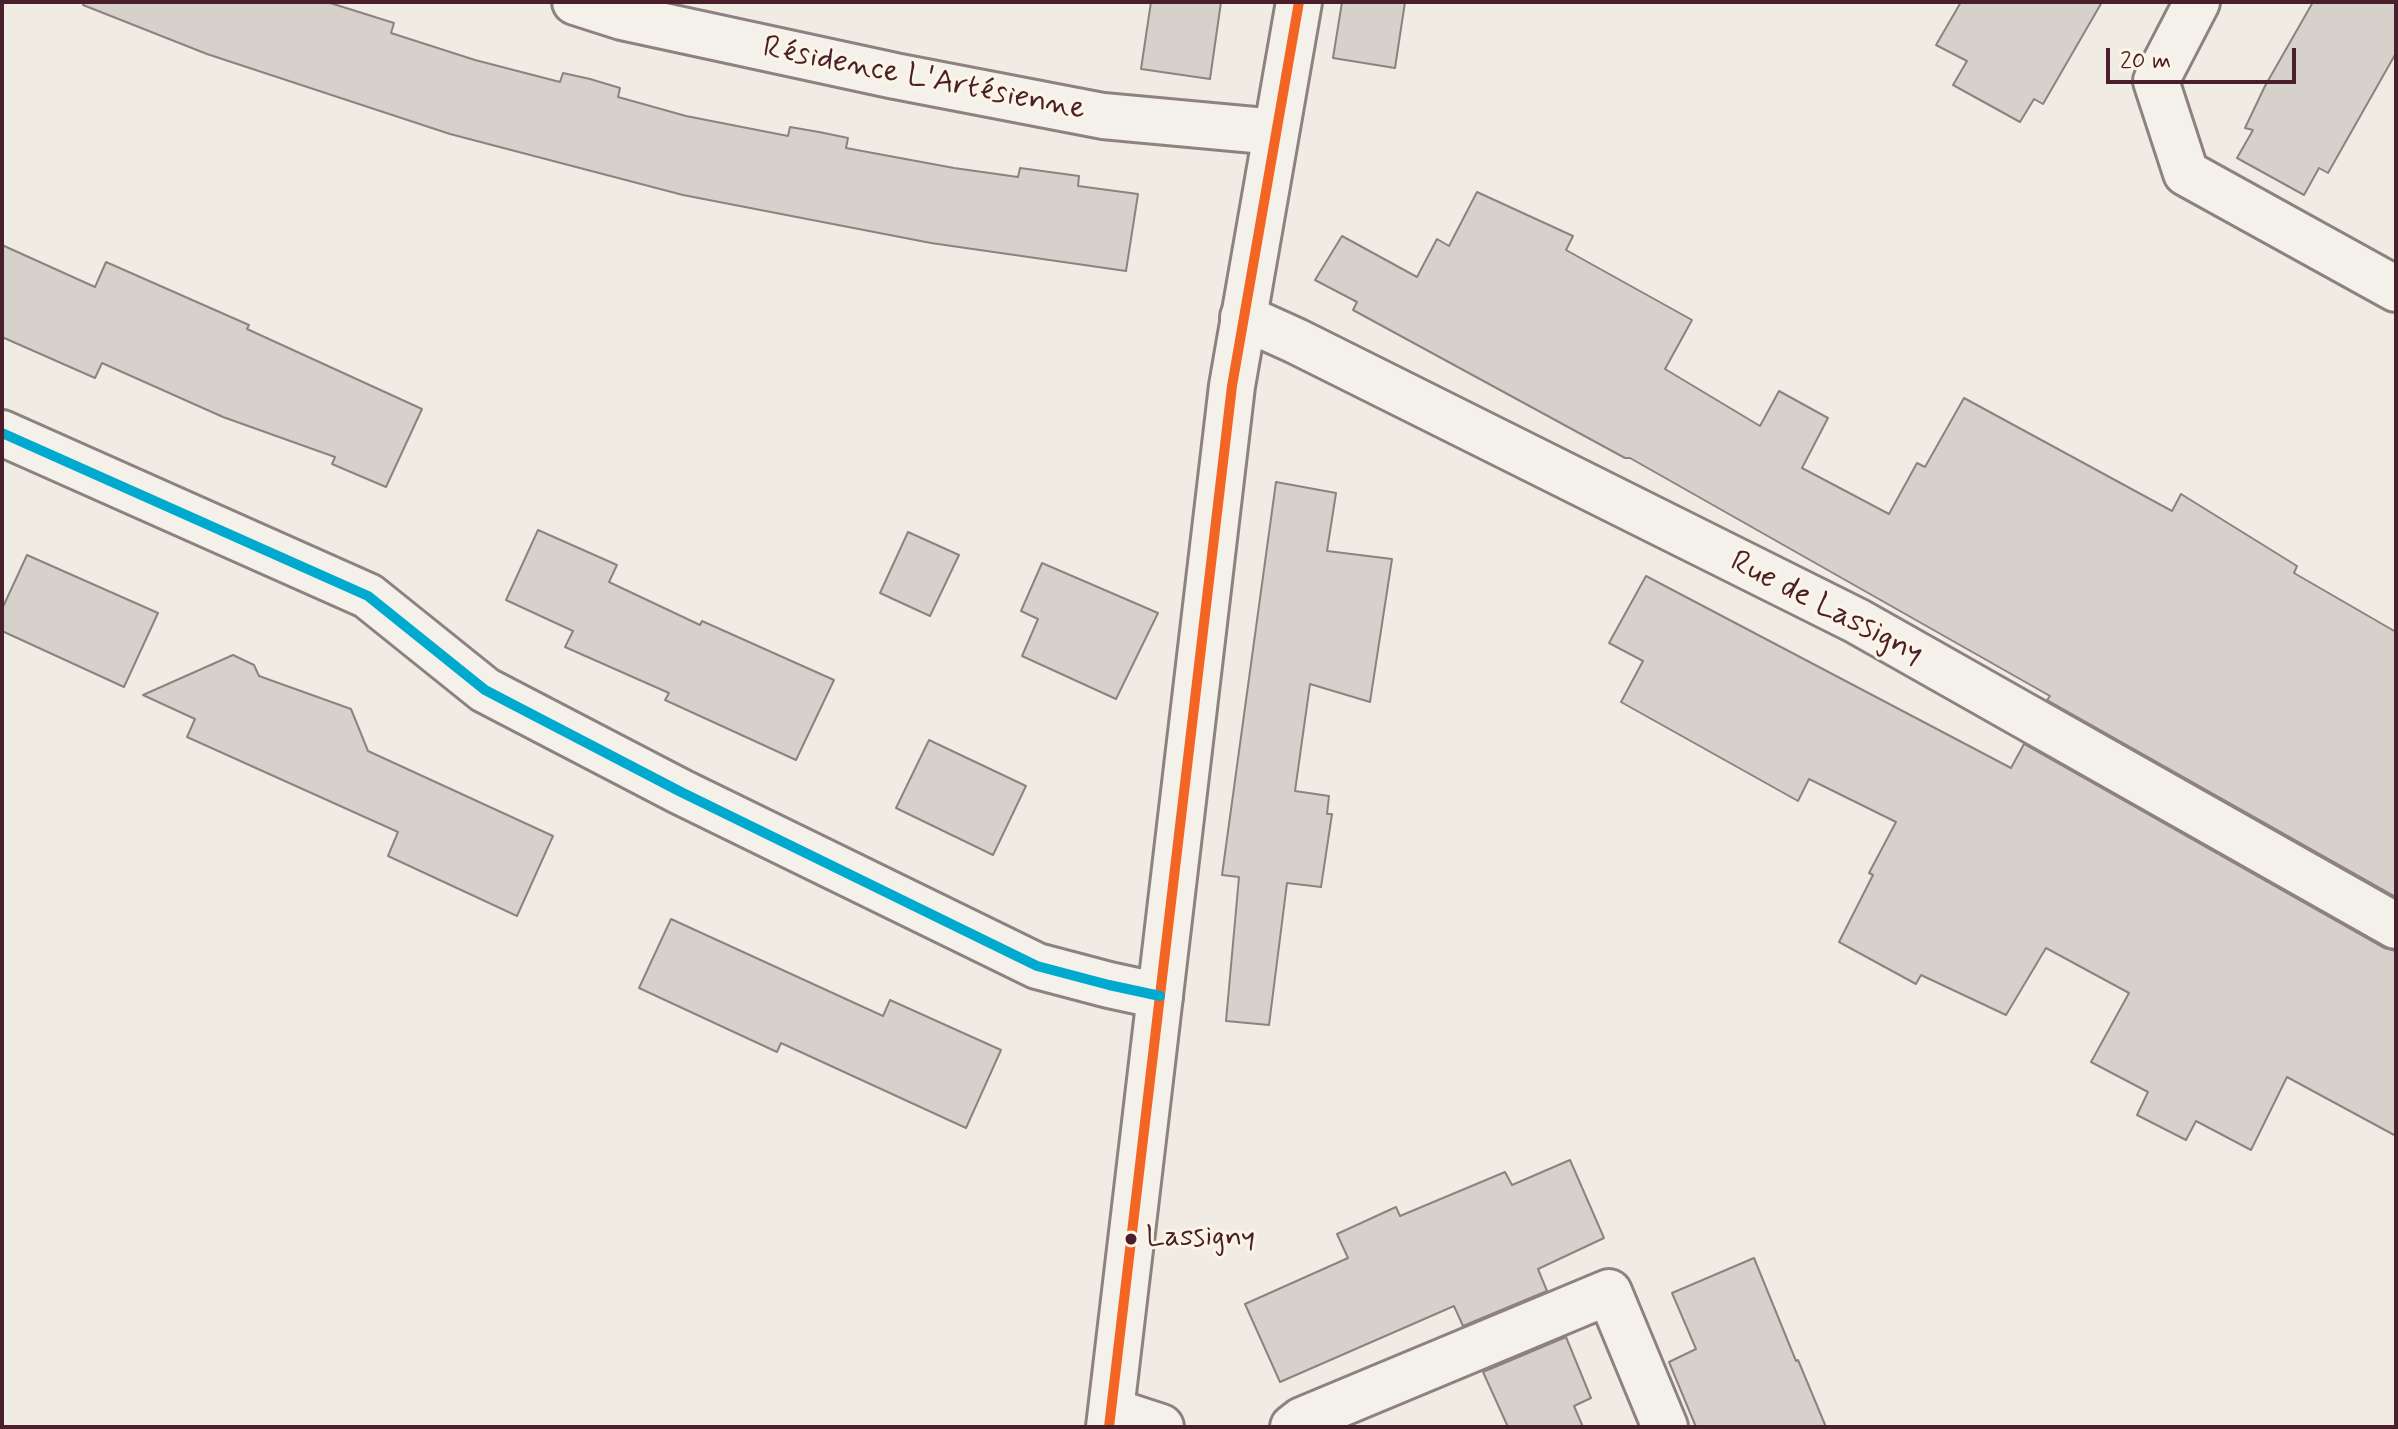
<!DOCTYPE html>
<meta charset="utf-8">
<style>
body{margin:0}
#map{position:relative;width:2398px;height:1429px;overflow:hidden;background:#f0ebe3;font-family:Mynerve,sans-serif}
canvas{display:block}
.frame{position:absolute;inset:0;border:4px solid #4a1f2b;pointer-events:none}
.scale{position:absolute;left:2106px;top:48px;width:190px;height:36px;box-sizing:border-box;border:4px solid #4a1f2b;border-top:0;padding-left:10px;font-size:24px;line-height:28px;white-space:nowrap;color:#4a1f2b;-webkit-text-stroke:6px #fcf5e5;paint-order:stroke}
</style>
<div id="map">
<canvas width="2398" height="1429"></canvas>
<div class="frame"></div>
<div class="scale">20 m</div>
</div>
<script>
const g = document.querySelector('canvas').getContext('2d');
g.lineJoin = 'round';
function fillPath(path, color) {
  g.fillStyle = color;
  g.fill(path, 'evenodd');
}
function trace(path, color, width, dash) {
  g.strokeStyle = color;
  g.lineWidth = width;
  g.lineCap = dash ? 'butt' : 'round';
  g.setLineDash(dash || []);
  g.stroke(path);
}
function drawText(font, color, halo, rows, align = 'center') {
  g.font = font + ' Mynerve,sans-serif';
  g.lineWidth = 6;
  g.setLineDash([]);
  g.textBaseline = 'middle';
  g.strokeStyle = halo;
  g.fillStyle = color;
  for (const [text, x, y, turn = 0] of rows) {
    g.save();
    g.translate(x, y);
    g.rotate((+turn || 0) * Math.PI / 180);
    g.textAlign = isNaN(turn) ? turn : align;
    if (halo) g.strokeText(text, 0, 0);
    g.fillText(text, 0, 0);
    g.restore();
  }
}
const building = new Path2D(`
 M 84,2 L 327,2 L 394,23 L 391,33 L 475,60 L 560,82 L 563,73 L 590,79 L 620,88 L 618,97 L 686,116 L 788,136 L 790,127 L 819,132 L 848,138 L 846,148 L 954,168 L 1018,177 L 1020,168 L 1079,176 L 1078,186 L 1138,194 L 1126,271 L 931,243 L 683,195 L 450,134 L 207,54 L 83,5 Z
 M 1151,2 L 1221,2 L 1210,79 L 1141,69 Z
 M 1342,2 L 1405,2 L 1395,68 L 1333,58 Z
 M 1961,2 L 2102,2 L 2043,104 L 2034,99 L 2020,122 L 1953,85 L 1967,61 L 1936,45 Z
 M 2313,2 L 2396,2 L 2396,53 L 2328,173 L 2319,168 L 2304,195 L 2237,158 L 2253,130 L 2245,128 L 2265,86 Z
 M 1477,192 L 1573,236 L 1566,250 L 1692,320 L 1665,369 L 1760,426 L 1779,391 L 1828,418 L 1802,468 L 1889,514 L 1917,463 L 1925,467 L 1964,398 L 2172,511 L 2181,494 L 2297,566 L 2294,573 L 2396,632 L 2396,897 L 2047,700 L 2050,696 L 1630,458 L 1625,458 L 1353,310 L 1357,302 L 1315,280 L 1342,236 L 1417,277 L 1437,239 L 1449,246 Z
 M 2,245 L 95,287 L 106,262 L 249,325 L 247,329 L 422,409 L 386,487 L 332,464 L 335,457 L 223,417 L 102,363 L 95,378 L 2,337 Z
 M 1276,482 L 1336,493 L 1327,551 L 1392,559 L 1370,702 L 1310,684 L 1295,791 L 1329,796 L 1327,814 L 1332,814 L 1321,887 L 1287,883 L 1269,1025 L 1226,1021 L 1239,877 L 1222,875 Z
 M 538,530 L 617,565 L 609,582 L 700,625 L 702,621 L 834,680 L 796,760 L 665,700 L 669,693 L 565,647 L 573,631 L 506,600 Z
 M 908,532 L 959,555 L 930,616 L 880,593 Z
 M 27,555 L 158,613 L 124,687 L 2,631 L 2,609 Z
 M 1042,563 L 1158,613 L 1116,699 L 1022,656 L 1038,619 L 1021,611 Z
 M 1646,576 L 2011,768 L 2024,744 L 2384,948 L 2396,951 L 2396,1136 L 2287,1077 L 2251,1150 L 2196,1121 L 2186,1140 L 2137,1115 L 2148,1092 L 2091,1062 L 2129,993 L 2046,948 L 2006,1015 L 1921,975 L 1916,984 L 1839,942 L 1873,875 L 1869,873 L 1896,822 L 1809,779 L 1798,801 L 1621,702 L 1643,661 L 1609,643 Z
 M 233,655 L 254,665 L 259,676 L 351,709 L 368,751 L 553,836 L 517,916 L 388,856 L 398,832 L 187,737 L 195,719 L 143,695 Z
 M 929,740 L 1026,786 L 993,855 L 896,808 Z
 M 671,919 L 883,1016 L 890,1000 L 1001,1050 L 966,1128 L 781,1043 L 777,1052 L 639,988 Z
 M 1570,1160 L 1604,1238 L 1538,1269 L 1547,1291 L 1463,1326 L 1454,1306 L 1280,1382 L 1245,1304 L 1348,1258 L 1337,1234 L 1396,1207 L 1400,1216 L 1505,1172 L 1512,1185 Z
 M 1754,1258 L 1796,1361 L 1798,1360 L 1826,1427 L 1696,1427 L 1669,1362 L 1696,1349 L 1672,1293 Z
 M 1566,1337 L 1591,1398 L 1574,1406 L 1583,1427 L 1508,1427 L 1483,1372 Z`);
const minor = new Path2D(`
 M 575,2 L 622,17 L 895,76 L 1103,116 L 1276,132
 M 2197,2 L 2156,81 L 2186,173 L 2396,289
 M 1243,317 L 1296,341 L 1857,621 L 2396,926
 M 2,433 L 368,596 L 485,690 L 681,792 L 1037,966 L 1109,985 L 1160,996
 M 1112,1411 L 1161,1427
 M 1293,1427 L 1302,1420 L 1609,1292 L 1665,1427`);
const tertiary = new Path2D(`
 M 1109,1427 L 1232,386 L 1299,2`);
const bus1 = new Path2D(`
 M 1109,1427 L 1232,386 L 1299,2`);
const bus2 = new Path2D(`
 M 2,433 L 368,596 L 485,690 L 681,792 L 1037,966 L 1109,985 L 1160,996`);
const markers = [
 [1131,1239,7,"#4a1f2b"]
];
const busNames = [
 ["Lassigny",1146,1239]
];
const streetNames = [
 ["Résidence L'Artésienne",924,80,11],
 ["Rue de Lassigny",1826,609,27]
];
fillPath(building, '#d7d1cc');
trace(building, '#8d8281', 2);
trace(minor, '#8d8281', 50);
trace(tertiary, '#8d8281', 50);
trace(minor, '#f4f1eb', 44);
trace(tertiary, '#f4f1eb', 44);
trace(bus1, '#f26522', 10);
trace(bus2, '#00a9ce', 10);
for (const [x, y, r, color] of markers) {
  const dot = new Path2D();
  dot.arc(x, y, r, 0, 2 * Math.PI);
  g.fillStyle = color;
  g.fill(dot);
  trace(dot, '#fcf5e5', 3);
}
drawText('30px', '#4a1f2b', '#fcf5e5', busNames, 'left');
drawText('32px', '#4a1f2b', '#fcf5e5', streetNames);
</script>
